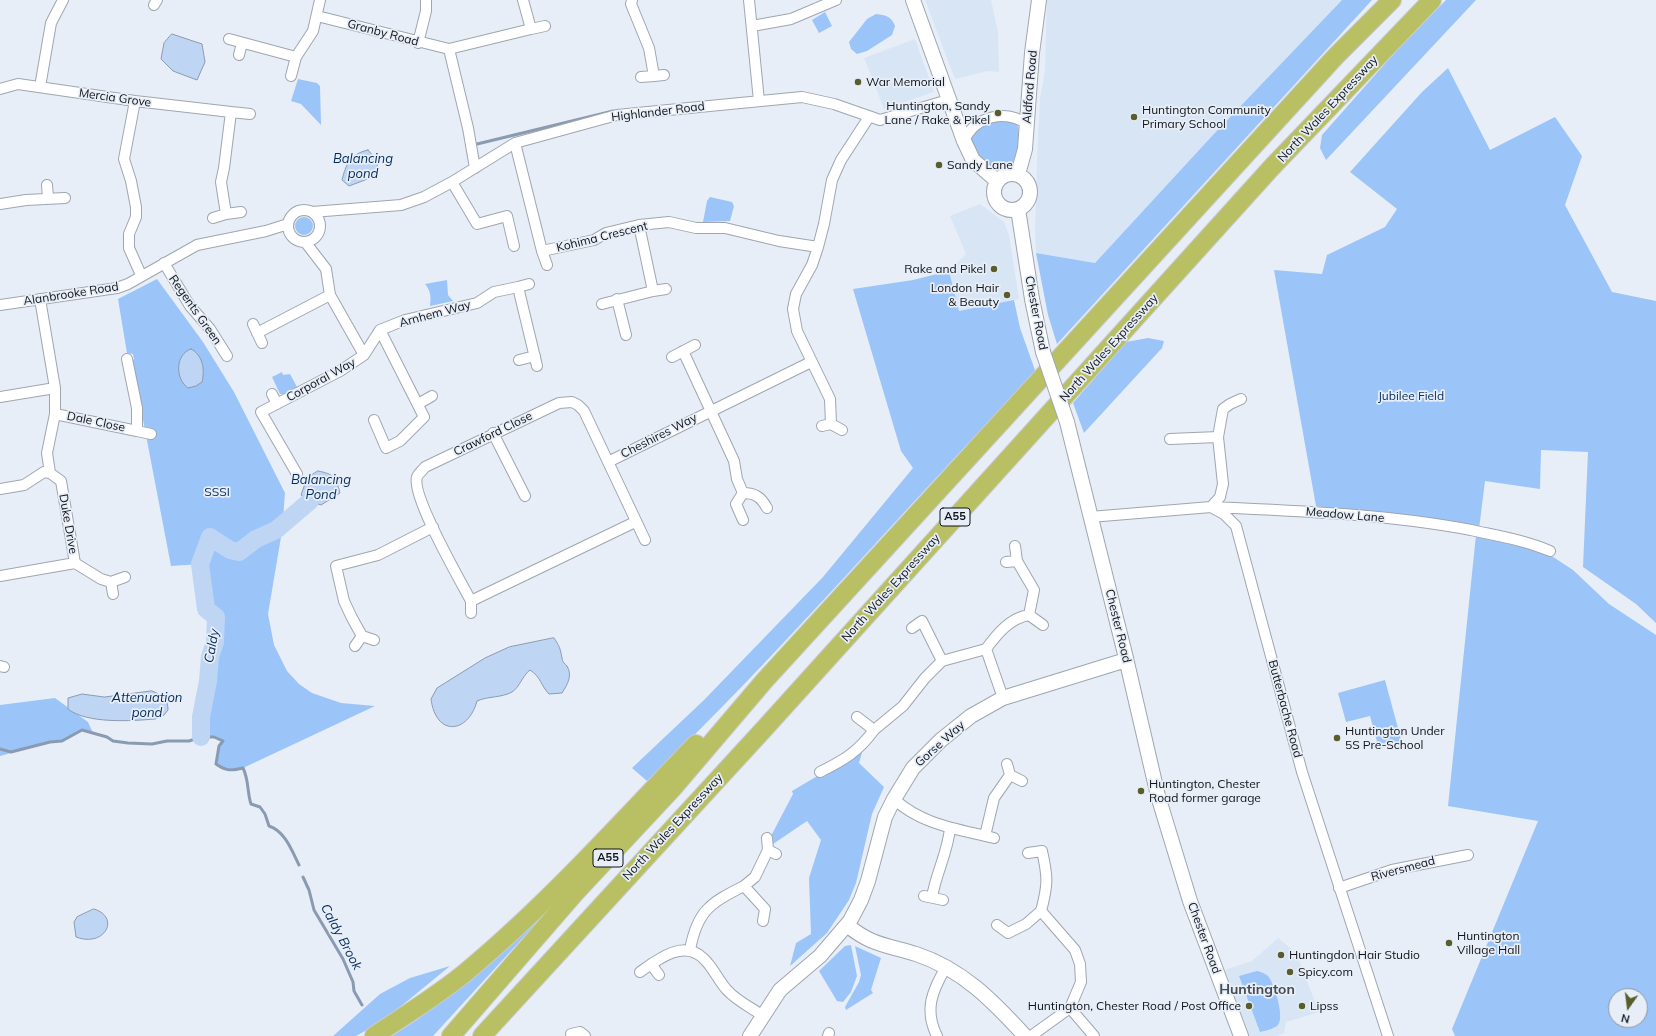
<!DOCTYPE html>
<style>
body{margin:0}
#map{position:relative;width:1656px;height:1036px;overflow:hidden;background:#e7eef8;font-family:Mulish,sans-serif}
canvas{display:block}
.north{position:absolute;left:1608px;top:988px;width:40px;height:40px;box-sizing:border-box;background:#e7eef8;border:1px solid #91969e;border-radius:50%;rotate:194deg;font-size:11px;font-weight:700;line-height:16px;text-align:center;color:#101316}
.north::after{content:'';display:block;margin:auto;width:14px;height:18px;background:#595d2b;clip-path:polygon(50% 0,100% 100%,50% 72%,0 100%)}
</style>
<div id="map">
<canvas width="1656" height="1036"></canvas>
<div class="north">N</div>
</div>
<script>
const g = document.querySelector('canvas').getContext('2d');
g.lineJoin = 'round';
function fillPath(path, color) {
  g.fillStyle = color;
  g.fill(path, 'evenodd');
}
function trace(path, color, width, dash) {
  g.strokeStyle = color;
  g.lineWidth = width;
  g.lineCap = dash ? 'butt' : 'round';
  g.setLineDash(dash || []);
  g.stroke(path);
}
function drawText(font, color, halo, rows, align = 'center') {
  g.font = font + ' Mulish,sans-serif';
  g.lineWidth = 3.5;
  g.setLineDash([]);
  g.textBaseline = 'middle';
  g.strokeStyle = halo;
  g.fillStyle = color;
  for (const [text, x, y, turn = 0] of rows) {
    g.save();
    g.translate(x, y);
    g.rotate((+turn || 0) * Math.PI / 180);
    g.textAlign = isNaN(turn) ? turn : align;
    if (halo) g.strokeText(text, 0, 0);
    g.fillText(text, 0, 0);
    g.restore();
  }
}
const built = new Path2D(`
 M 925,0 L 991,0 L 998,32 L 999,72 L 988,71 L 955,79 Z
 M 1047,0 L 1342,0 L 1212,136 L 1095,263 L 1036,253 L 1035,230 L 1037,158 L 1040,99 L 1045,71 Z
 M 915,39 L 934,92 L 884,109 L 864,58 Z
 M 980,204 L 1004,222 L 1009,235 L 1019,299 L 959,311 L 949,271 L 966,254 L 950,216 Z
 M 1278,938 L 1296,953 L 1319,1012 L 1286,1022 L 1284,1033 L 1277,1036 L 1249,1036 L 1225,970 L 1252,961 Z`);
const green = new Path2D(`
 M 1342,0 L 1372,0 L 1057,344 L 1048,315 L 1036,253 L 1095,263 L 1212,136 Z
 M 1446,0 L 1476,0 L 1326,160 L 1320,148 L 1322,135 L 1398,49 Z
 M 825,12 L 832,26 L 819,33 L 812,20 Z
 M 876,14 C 886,15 892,17 895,26 L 892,35 L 867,51 L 857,54 L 851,49 L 849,42 L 867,19 Z
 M 1448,68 L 1490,150 L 1555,117 L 1582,156 L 1565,205 L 1612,292 L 1656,301 L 1656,623 L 1636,604 L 1583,567 L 1588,452 L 1541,450 L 1540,489 L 1485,481 L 1479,529 L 1316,506 L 1274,270 L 1322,274 L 1327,255 L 1385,227 L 1397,209 L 1350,172 L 1422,92 Z
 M 298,79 L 317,83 L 320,86 L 321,125 L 301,104 L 291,101 Z
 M 1001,121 L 1016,122 C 1023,135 1017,154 1011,166 L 999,171 C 988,167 969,153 971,139 C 972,134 977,129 980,125 Z
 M 710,197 L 732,202 L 734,206 L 730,221 L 703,222 L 707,201 Z
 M295 226a9 9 0 1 1 18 0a9 9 0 1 1-18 0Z
 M 949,271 L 959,311 L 1014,300 L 1020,328 L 1036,373 C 904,507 783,652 647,781 L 632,768 L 704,700 L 823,577 L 913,468 L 901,451 L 853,289 L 913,280 Z
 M 157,279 L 203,342 L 234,392 L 285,493 L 282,531 L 268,614 L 274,645 L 287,671 L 299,684 L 312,693 L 341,703 L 375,706 L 243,768 C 231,771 226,771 216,764 L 219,746 L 222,741 L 214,737 L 201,737 L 201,717 L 208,681 L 210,657 L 215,642 L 216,617 L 206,609 L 200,564 L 171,566 L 132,362 L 134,359 L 133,354 L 127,353 L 118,299 ZM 276,526 L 282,531 L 237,552 Z
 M 447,280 L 448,295 L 453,301 L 430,306 C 431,297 431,291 425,284 Z
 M 1148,338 L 1164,341 L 1162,348 L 1084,433 L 1073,403 L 1126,342 Z
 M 282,372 L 283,375 L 290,374 L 297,387 L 283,394 L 280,394 L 272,377 Z
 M 1476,535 L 1547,553 L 1573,570 L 1609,604 L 1656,635 L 1656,1036 L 1455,1036 L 1452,1029 L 1538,821 L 1448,806 ZM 1616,996 L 1640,996 L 1640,1020 L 1616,1020 Z
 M 1385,680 L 1402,743 L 1379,749 L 1370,716 L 1346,722 L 1338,693 Z
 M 55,698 L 88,722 L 93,733 L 82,730 L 62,741 L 50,742 L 0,756 L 0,705 Z
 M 863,749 L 859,763 L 884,787 L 872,814 L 856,883 L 849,900 L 827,933 L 790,966 L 796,943 L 811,934 L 809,878 L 821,840 L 807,821 L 773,844 L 771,836 L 793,794 L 792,791 Z
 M 554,904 L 433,1036 L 392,1036 L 418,1019 Z
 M 851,945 L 857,976 L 851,992 L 843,1002 L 837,1001 L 819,971 L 845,946 Z
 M 855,946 L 881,958 L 871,990 L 873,993 L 846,1010 L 845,1007 L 859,982 L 861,975 Z
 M 450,966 L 383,1021 L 356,1036 L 333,1036 L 380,994 L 410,978 Z
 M 1257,971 C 1261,972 1264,973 1268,976 C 1274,983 1286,1019 1277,1026 C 1273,1029 1265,1031 1260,1032 L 1239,976 Z`);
const water = new Path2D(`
 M 172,34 L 202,44 L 205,62 L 197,80 L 173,71 L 161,59 L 164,43 Z
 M 368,150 L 378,162 L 375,174 L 365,180 L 349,186 L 342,180 C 346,164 350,154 368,150 Z
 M 191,349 C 203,355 205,370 202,382 L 196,386 L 188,388 C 175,379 175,354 191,349 Z
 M 318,471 C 334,474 336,477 340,493 L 321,505 L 310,501 L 301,495 L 307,478 Z
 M 554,638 C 560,647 560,648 562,658 C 562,662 565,664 567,666 C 573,676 567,685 562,693 L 549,694 C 541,686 541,677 530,670 C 522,676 520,687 512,692 C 501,698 488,696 477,701 C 468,734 436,737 431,699 L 437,688 L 485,658 L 509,647 Z
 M 152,691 C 162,695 168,698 168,710 L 164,715 L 155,719 C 132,721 87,724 68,709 L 68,698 L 82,694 L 104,697 Z
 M 94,909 C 121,917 105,948 76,937 L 74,922 L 77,917 Z`);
const stream = new Path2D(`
 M 473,145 L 613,111
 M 0,749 L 11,752 L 50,742 L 62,741 L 82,730 L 107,737 L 113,741 L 128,743 L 152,744 L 167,741 L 189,741 L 201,737 L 214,737 L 223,741 L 219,746 L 216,764 C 226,771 231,771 243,768 C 249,780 247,792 251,804 L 260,807 L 265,814 L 269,826 C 285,831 292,851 299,865
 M 303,877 L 309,890 L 314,910 L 343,959 L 353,982 L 354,991 L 362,1005`);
const river = new Path2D(`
 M 201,737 L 201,717 L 208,681 L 210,657 L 215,642 L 216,617 L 206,609 L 200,564 L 210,537 L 230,550 L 239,552 L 256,539 L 276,530 L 310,501`);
const street = new Path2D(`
 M 632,0 L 631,4 L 649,48 L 654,76 L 641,77
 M 749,0 L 759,101
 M 154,5 L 157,0
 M 317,16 L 449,49 L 531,29 L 523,0
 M 752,26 L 791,19 L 836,0
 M 531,29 L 545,26
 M 229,39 L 296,57
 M 418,43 L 426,11 L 426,0
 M 449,49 L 468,128 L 475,168
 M 239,55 L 242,43
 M 291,76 L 296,57 L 313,31 L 320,0
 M 654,76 L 664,75
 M 40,87 L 51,23 L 63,0
 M 0,89 L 18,84 L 135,101 L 231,112 L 224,168 L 221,182 L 226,214 L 241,212
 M 135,101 L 124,159 L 131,181 L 136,207 L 136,217 L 129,234 L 129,248 L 141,275
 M 231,112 L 250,114
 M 964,141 C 975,116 1005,109 1027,124
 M 515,143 L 542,251 L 594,240 L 606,233 L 639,225 L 669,222 L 696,228 L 725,228 L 779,241 L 818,247
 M 452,182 L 477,224 L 507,216 L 514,246
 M 47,185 L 48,198
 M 0,204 L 26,200 L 65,198
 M288 226a16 16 0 1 1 32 0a16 16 0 1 1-32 0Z
 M 312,212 L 401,205 L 424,197 L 452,182 L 515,143 L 617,115 L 802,97 L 834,104 L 880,120 L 948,100
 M 213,218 L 226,214
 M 306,243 L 326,269 L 330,295 L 364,355
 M 542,251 L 547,265
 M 164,263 L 190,306 L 210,329 L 227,356
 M 529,284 L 518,287 L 537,366
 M 653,291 L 666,289
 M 617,299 L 626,335
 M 602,304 L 653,291 L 639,225
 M 0,305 L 117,288 L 128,284 L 197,245 L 266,231 L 288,224
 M 253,324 L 262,343
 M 257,333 L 330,295
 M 683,351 L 734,461 L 737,479 L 743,493
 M 672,357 L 695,345
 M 519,360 L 535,356
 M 272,394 L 277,404
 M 0,397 L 55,388
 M 418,404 L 432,396
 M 55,414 L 137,431 L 137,408 L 127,359
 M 374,420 L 386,448 L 400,441 L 424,417 L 380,330
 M 831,424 L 842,430
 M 822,426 L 831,424 L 830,399 L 797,331 L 793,309 L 796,294 L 812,265 L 818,247 L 824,224 L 832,180 L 841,160 L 869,117
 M 137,431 L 151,434
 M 493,433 L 525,496
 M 1218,437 L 1223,409 L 1230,404 L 1241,399
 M 1170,439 L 1218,437 L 1223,484 L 1220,497 L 1211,507
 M 608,462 L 811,362
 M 50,473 L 61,481 L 75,563 L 101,579 L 111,582 L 113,594
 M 297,474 L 261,412 L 340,371 L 364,355 L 380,330 L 405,320 L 477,303 L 494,292 L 518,287
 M 0,489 L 24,485 L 44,472 L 50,473 L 47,453 L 55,414 L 55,388 L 40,299
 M 1215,507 C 1300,511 1387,514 1471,530 C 1498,536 1524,540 1550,551
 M 1090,517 L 1211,507 L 1224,514 L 1236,526 L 1302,772 L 1388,1036
 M 743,520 L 736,504 L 743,493 C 755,493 761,497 767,508
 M 635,522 L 471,601 C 460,580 411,496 417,477 C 418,474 423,470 425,467 L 559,403 L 572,402 L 578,405 L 584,411 L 645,540
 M 1015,546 L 1017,561 L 1034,590 L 1029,615
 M 1006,562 L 1017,561
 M 0,576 L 75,563
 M 111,582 L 125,577
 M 471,613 L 471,601
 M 912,628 L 922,621 L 942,661
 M 374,640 L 362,636 L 352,618 L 344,601 L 336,566 L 378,555 L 433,527
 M 355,646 L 362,636
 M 0,666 L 4,667
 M 1003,698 L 986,649 C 997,634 1010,618 1029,615 L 1043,625
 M 857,717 L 874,730 L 903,706 L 925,678 L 942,661 L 986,649
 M 820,772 C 844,760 858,752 874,730
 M 1010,775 L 1022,781
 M 894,799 C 922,825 958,829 994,838
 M 985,836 L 994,798 L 1010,775 L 1007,764
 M 767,838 L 768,850
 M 1028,853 L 1042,851 C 1048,877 1048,885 1041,911
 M 744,886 L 755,877 L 768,850 L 776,854
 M 1339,888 L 1392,870 L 1468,855
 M 924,896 L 943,900
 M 932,897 C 936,873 948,852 950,828
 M 997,925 L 1008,933 L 1026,924 L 1041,911 L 1075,950 L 1080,964 L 1081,982 L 1070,1008 L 1031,1036
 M 690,950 C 697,911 710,903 744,886 L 765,909 L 763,921
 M 651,964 L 659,975
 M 640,972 C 657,960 683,939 703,958 C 713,967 718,980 727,990 C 737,1001 750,1007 762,1015
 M 1070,1008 L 1094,1036
 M 571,1034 L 580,1032 L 585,1036
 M 828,1036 L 829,1033
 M 937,1036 C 924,1010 932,991 946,967`);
const secondary = new Path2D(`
 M 913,0 L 964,141 L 973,160 L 997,181
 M994 192a18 18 0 1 1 36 0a18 18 0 1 1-36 0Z
 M 1018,174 L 1025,149 L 1032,53 L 1039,0
 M 1018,209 L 1032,299 L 1043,352
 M 1067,422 L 1125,654 L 1158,796 L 1190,901 L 1241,1036
 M 847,925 C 872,946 888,945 916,954 C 962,969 993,1001 1025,1036
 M 750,1036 L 780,990 L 820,956 L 850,921 L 861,900 L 868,881 L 885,817 L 894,799 L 913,768 L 941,740 L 971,716 L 1003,698 L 1126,660`);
const highway = new Path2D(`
 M 374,1036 C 405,1015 437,996 466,972 C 549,903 621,822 696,744
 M 451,1036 L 575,893 L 673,788 L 765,680 L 1335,57 L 1392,0
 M 482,1036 L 764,729 L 1272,167 L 1432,0`);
const secondaryBridge = new Path2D(`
 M 1043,352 L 1067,422`);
const markers = [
 [858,82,4,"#595d2b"],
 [998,113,4,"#595d2b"],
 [1134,117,4,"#595d2b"],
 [939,165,4,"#595d2b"],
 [994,269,4,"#595d2b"],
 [1007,295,4,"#595d2b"],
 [1337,738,4,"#595d2b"],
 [1141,791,4,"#595d2b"],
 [1449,943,4,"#595d2b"],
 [1281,955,4,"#595d2b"],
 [1290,972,4,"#595d2b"],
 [1249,1006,4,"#595d2b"],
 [1302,1006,4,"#595d2b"]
];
const shields = [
 [955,517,30],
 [608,858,30]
];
const shieldNames = [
 ["A55",955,517],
 ["A55",608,858]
];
const streetNames = [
 ["Granby Road",383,33,15],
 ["Aldford Road",1030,87,-85],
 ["Mercia Grove",115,98,8],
 ["North Wales Expressway",1328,109,-47],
 ["Highlander Road",658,112,-7],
 ["Kohima Crescent",602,237,-14],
 ["Alanbrooke Road",71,294,-9],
 ["Regents Green",195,310,55],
 ["Chester Road",1036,313,79],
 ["Arnhem Way",435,314,-15],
 ["North Wales Expressway",1109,348,-48],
 ["Corporal Way",321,380,-29],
 ["Dale Close",96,422,12],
 ["Crawford Close",493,434,-26],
 ["Cheshires Way",659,436,-27],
 ["Meadow Lane",1345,515,5],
 ["Duke Drive",68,524,80],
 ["North Wales Expressway",891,588,-48],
 ["Chester Road",1118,626,76],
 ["Butterbache Road",1285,709,75],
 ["Gorse Way",940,744,-42],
 ["North Wales Expressway",673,827,-47],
 ["Riversmead",1403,869,-15],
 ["Chester Road",1204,938,70]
];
const poiNames = [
 ["War Memorial",866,82],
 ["Huntington, Sandy",990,106,"right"],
 ["Lane / Rake & Pikel",990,120,"right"],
 ["Huntington Community",1142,110],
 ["Primary School",1142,124],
 ["Sandy Lane",947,165],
 ["Rake and Pikel",986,269,"right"],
 ["London Hair",999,288,"right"],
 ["& Beauty",999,302,"right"],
 ["Huntington Under",1345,731],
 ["5S Pre-School",1345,745],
 ["Huntington, Chester",1149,784],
 ["Road former garage",1149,798],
 ["Huntington",1457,936],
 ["Village Hall",1457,950],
 ["Huntingdon Hair Studio",1289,955],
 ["Spicy.com",1298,972],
 ["Huntington, Chester Road / Post Office",1241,1006,"right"],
 ["Lipss",1310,1006]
];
const parkNames = [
 ["Jubilee Field",1411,396],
 ["SSSI",217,492]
];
const waterNames = [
 ["Balancing",363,159],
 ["pond",363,174],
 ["Balancing",321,480],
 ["Pond",321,495],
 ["Caldy",212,646,-80],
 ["Attenuation",147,698],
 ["pond",147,713],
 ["Caldy Brook",341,937,62]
];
const quarterNames = [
 ["Huntington",1257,990]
];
fillPath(built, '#d8e5f5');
fillPath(green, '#9bc4f9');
fillPath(water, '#bed5f4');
trace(water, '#8a9bb1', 1);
trace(stream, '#8a9bb1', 3);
trace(river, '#bed5f4', 18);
trace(street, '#9fa6af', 12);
trace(secondary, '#9fa6af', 16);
trace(highway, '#cacbcc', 20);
trace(street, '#fff', 10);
trace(secondary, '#fff', 14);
trace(highway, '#b8c063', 18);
trace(secondaryBridge, '#9fa6af', 16, []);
trace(secondaryBridge, '#fff', 14);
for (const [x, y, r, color] of markers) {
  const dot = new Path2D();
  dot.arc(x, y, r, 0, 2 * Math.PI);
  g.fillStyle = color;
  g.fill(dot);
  trace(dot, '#e7eef8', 1.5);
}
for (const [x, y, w] of shields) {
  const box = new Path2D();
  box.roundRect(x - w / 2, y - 9, w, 18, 3);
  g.fillStyle = '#e7eef8';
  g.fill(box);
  trace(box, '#101316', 1);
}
drawText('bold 11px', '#101316', null, shieldNames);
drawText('12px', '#101316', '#e7eef8', streetNames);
drawText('12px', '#101316', '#e7eef8', poiNames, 'left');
drawText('12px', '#0a3361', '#e7eef8', parkNames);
drawText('italic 13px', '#022a58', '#e7eef8', waterNames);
drawText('bold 14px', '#444b53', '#e7eef8', quarterNames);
</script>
